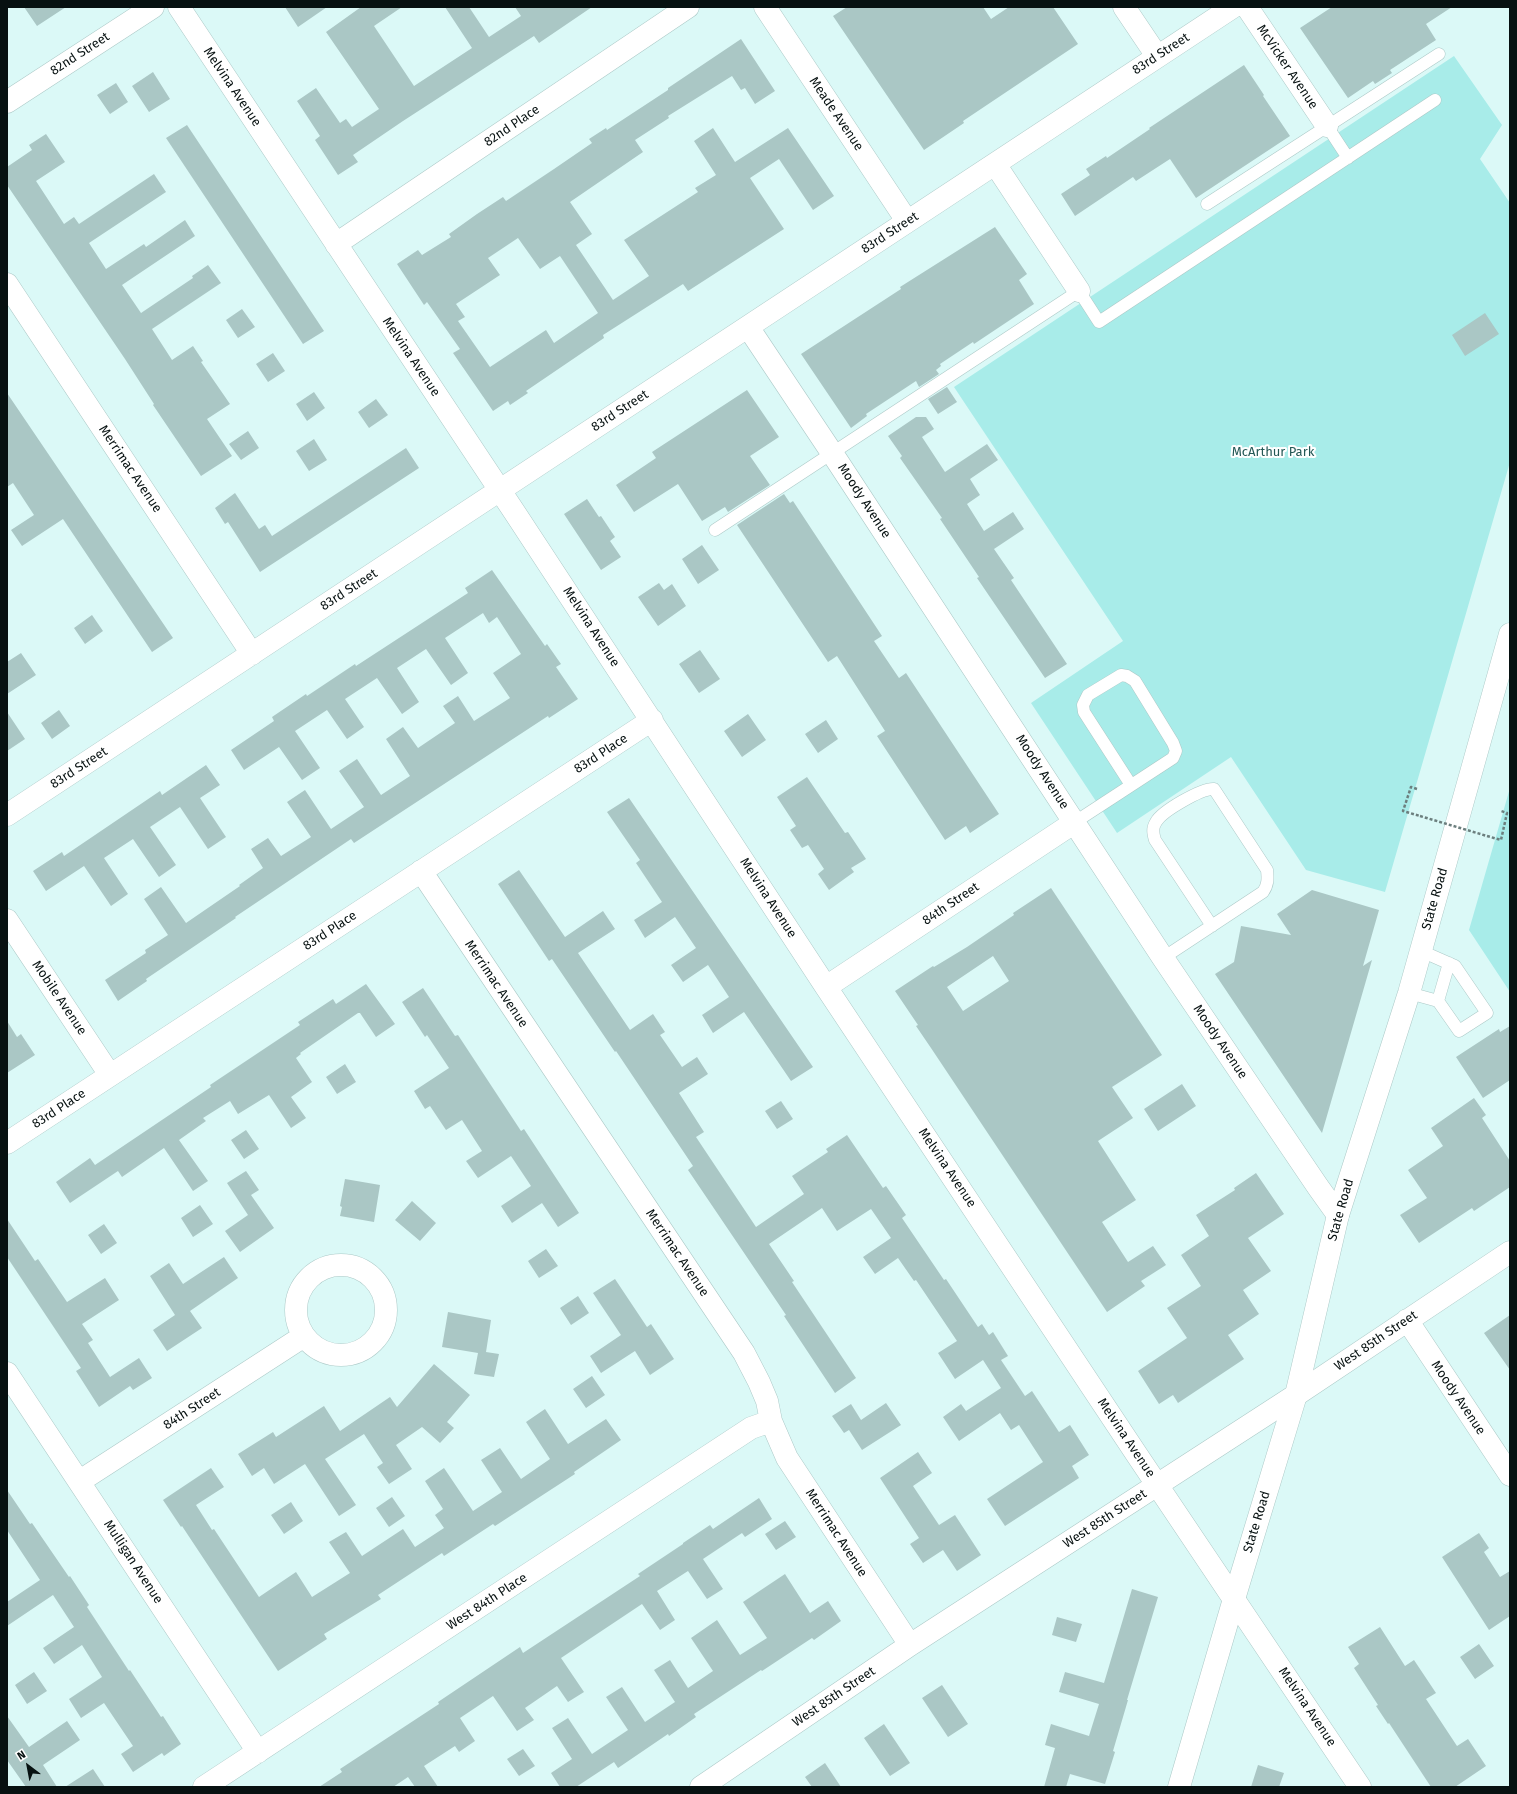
<!DOCTYPE html>
<style>
body{margin:0}
#map{position:relative;width:1517px;height:1794px;overflow:hidden;background:#dbf9f7;font-family:"Fira Sans",sans-serif}
canvas{display:block}
.frame{position:absolute;inset:0;border:8px solid #071111;pointer-events:none}
.north{position:absolute;left:8px;top:1746px;width:40px;height:40px;-webkit-text-stroke:3px #fff;paint-order:stroke;rotate:328deg;font-size:11px;font-weight:700;line-height:16px;text-align:center;color:#071111}
.north::after{content:'';display:block;margin:auto;width:14px;height:18px;background:#071111;clip-path:polygon(50% 0,100% 100%,50% 72%,0 100%)}
</style>
<div id="map">
<canvas width="1517" height="1794"></canvas>
<div class="frame"></div>
<div class="north">N</div>
</div>
<script>
const g = document.querySelector('canvas').getContext('2d');
g.lineJoin = 'round';
function fillPath(path, color) {
  g.fillStyle = color;
  g.fill(path, 'evenodd');
}
function trace(path, color, width, dash) {
  g.strokeStyle = color;
  g.lineWidth = width;
  g.lineCap = dash ? 'butt' : 'round';
  g.setLineDash(dash || []);
  g.stroke(path);
}
function drawText(font, color, halo, rows, align = 'center') {
  g.font = font + ' "Fira Sans",sans-serif';
  g.lineWidth = 4;
  g.setLineDash([]);
  g.textBaseline = 'middle';
  g.strokeStyle = halo;
  g.fillStyle = color;
  for (const [text, x, y, turn = 0] of rows) {
    g.save();
    g.translate(x, y);
    g.rotate((+turn || 0) * Math.PI / 180);
    g.textAlign = isNaN(turn) ? turn : align;
    if (halo) g.strokeText(text, 0, 0);
    g.fillText(text, 0, 0);
    g.restore();
  }
}
const green = new Path2D(`
 M 1454,56 L 1502,125 L 1480,159 L 1510,203 L 1510,462 L 1385,892 L 1306,870 L 1231,757 L 1117,833 L 1031,703 L 1123,641 L 954,387 Z
 M 1510,788 L 1510,992 L 1469,930 Z`);
const building = new Path2D(`
 M 24,7 L 66,7 L 37,26 Z
 M 285,7 L 327,7 L 298,27 Z
 M 361,7 L 402,7 L 374,26 L 414,86 L 472,48 L 445,7 L 469,7 L 489,37 L 521,16 L 515,7 L 592,7 L 539,43 L 534,36 L 403,121 L 353,155 L 358,162 L 338,175 L 315,140 L 320,136 L 297,101 L 316,88 L 340,123 L 346,119 L 352,127 L 379,109 L 326,32 Z
 M 847,7 L 983,7 L 991,19 L 1009,7 L 1053,7 L 1078,44 L 963,121 L 964,123 L 924,150 L 833,16 Z
 M 1332,7 L 1452,7 L 1426,24 L 1436,40 L 1390,70 L 1392,73 L 1375,84 L 1373,81 L 1348,98 L 1300,28 Z
 M 741,39 L 775,91 L 755,104 L 745,88 L 741,90 L 732,76 L 668,116 L 669,118 L 635,140 L 643,152 L 570,202 L 592,234 L 576,245 L 613,300 L 649,276 L 624,240 L 698,192 L 695,188 L 716,175 L 694,141 L 713,128 L 735,162 L 788,128 L 834,196 L 813,210 L 779,159 L 750,178 L 784,229 L 688,291 L 683,284 L 603,335 L 604,338 L 526,391 L 528,393 L 510,405 L 508,401 L 493,411 L 453,353 L 460,349 L 427,302 L 424,305 L 397,264 L 418,250 L 422,255 L 451,237 L 449,234 L 477,214 L 503,197 L 506,201 L 554,169 L 592,143 L 589,139 L 606,128 L 607,130 L 668,90 L 668,88 ZM 518,238 L 540,269 L 560,256 L 598,313 L 554,343 L 546,330 L 490,367 L 458,321 L 465,317 L 456,304 L 500,275 L 488,258 Z
 M 1244,65 L 1264,95 L 1263,96 L 1290,136 L 1196,198 L 1170,159 L 1136,181 L 1133,177 L 1075,216 L 1061,194 L 1090,175 L 1086,169 L 1106,156 L 1107,158 L 1150,129 L 1149,128 Z
 M 153,72 L 170,99 L 149,112 L 132,86 Z
 M 116,83 L 128,102 L 110,114 L 97,95 Z
 M 187,125 L 324,331 L 303,344 L 166,138 Z
 M 46,134 L 65,162 L 36,181 L 64,224 L 74,217 L 79,224 L 154,174 L 166,192 L 89,243 L 106,269 L 144,244 L 146,247 L 185,220 L 195,236 L 122,285 L 141,313 L 193,278 L 192,276 L 208,265 L 221,283 L 152,329 L 172,360 L 193,346 L 203,361 L 201,362 L 230,404 L 207,419 L 232,456 L 201,476 L 153,405 L 154,404 L 125,359 L 7,185 L 7,167 L 32,150 L 29,145 Z
 M 995,227 L 1027,274 L 1019,280 L 1034,304 L 974,344 L 973,342 L 940,364 L 941,366 L 936,370 L 939,374 L 919,387 L 916,381 L 866,414 L 867,416 L 851,428 L 801,354 L 901,289 L 900,287 Z
 M 242,309 L 255,327 L 238,338 L 226,320 Z
 M 1485,313 L 1499,334 L 1465,356 L 1452,335 Z
 M 273,353 L 285,371 L 268,382 L 256,364 Z
 M 947,387 L 957,402 L 938,414 L 928,399 Z
 M 747,390 L 779,437 L 750,456 L 770,485 L 728,512 L 725,507 L 702,521 L 678,484 L 634,512 L 616,485 L 656,458 L 652,452 Z
 M 314,392 L 325,408 L 307,421 L 296,404 Z
 M 7,393 L 173,638 L 152,652 L 63,519 L 22,546 L 11,530 L 34,515 L 13,483 L 7,487 Z
 M 376,399 L 388,415 L 369,428 L 358,412 Z
 M 916,417 L 926,417 L 934,429 L 922,437 L 945,472 L 987,444 L 998,460 L 970,479 L 980,495 L 967,504 L 984,531 L 1013,512 L 1024,529 L 994,549 L 1014,578 L 1011,580 L 1067,664 L 1045,678 L 977,578 L 979,577 L 940,519 L 942,518 L 900,458 L 902,456 L 888,436 Z
 M 248,431 L 259,448 L 241,460 L 229,444 Z
 M 314,439 L 327,460 L 309,471 L 296,451 Z
 M 406,448 L 419,468 L 260,572 L 228,522 L 225,524 L 215,508 L 235,493 L 259,529 L 265,525 L 272,536 Z
 M 784,494 L 790,503 L 793,501 L 882,636 L 874,641 L 899,678 L 906,673 L 999,814 L 970,833 L 966,826 L 945,840 L 877,736 L 885,731 L 837,656 L 828,662 L 737,525 Z
 M 587,499 L 599,517 L 601,516 L 615,537 L 610,541 L 621,557 L 601,570 L 564,514 Z
 M 702,545 L 719,570 L 698,584 L 682,559 Z
 M 492,570 L 545,646 L 547,644 L 561,664 L 556,667 L 578,699 L 549,718 L 548,716 L 354,843 L 351,839 L 235,917 L 236,918 L 146,979 L 147,981 L 118,1001 L 105,980 L 146,953 L 145,950 L 168,935 L 144,899 L 161,887 L 186,923 L 240,886 L 239,885 L 263,868 L 251,849 L 268,838 L 281,856 L 311,837 L 287,802 L 305,790 L 331,829 L 364,807 L 339,771 L 357,759 L 381,795 L 410,776 L 386,739 L 403,727 L 418,748 L 455,723 L 443,706 L 458,696 L 474,721 L 510,698 L 493,673 L 521,654 L 497,617 L 489,623 L 483,613 L 445,638 L 468,673 L 451,685 L 426,649 L 397,668 L 419,702 L 402,714 L 377,678 L 345,699 L 364,727 L 347,739 L 327,710 L 295,731 L 320,768 L 302,780 L 279,747 L 244,770 L 231,750 L 274,721 L 272,717 L 306,694 L 307,696 L 355,664 L 356,666 L 468,593 L 465,588 Z
 M 659,583 L 664,590 L 672,584 L 686,606 L 658,626 L 638,597 Z
 M 92,615 L 103,631 L 85,644 L 74,628 Z
 M 700,650 L 720,679 L 699,693 L 679,664 Z
 M 21,653 L 36,675 L 7,694 L 7,662 Z
 M 59,710 L 70,726 L 52,739 L 41,723 Z
 M 7,712 L 25,739 L 7,751 Z
 M 748,714 L 766,740 L 742,757 L 724,731 Z
 M 826,720 L 838,739 L 818,753 L 805,734 Z
 M 206,765 L 220,785 L 200,798 L 226,837 L 208,849 L 180,807 L 150,827 L 176,865 L 159,877 L 133,839 L 104,858 L 128,894 L 111,906 L 84,866 L 46,891 L 33,871 L 62,852 L 64,856 L 160,791 L 162,795 Z
 M 807,777 L 845,833 L 848,832 L 866,859 L 851,868 L 854,872 L 829,890 L 818,874 L 824,869 L 808,845 L 802,848 L 790,830 L 796,826 L 777,797 Z
 M 629,798 L 813,1067 L 791,1081 L 744,1012 L 713,1033 L 702,1015 L 729,997 L 708,965 L 683,982 L 671,965 L 696,948 L 675,917 L 645,938 L 634,920 L 662,902 L 636,863 L 640,860 L 607,812 Z
 M 519,870 L 565,937 L 603,911 L 615,929 L 578,953 L 630,1030 L 653,1014 L 665,1032 L 660,1035 L 682,1067 L 697,1057 L 708,1074 L 679,1093 L 704,1132 L 696,1137 L 756,1227 L 804,1194 L 792,1176 L 828,1152 L 826,1149 L 847,1135 L 883,1188 L 886,1186 L 906,1215 L 902,1218 L 944,1280 L 946,1279 L 978,1327 L 982,1324 L 989,1335 L 993,1332 L 1008,1356 L 1001,1360 L 1025,1396 L 1032,1391 L 1059,1432 L 1070,1425 L 1089,1455 L 1072,1466 L 1079,1478 L 1005,1526 L 987,1499 L 1043,1462 L 1019,1425 L 1011,1430 L 1000,1413 L 959,1441 L 943,1417 L 961,1404 L 966,1411 L 1001,1388 L 983,1360 L 955,1379 L 938,1353 L 957,1341 L 916,1280 L 914,1281 L 898,1258 L 875,1274 L 863,1257 L 891,1238 L 871,1209 L 837,1231 L 822,1208 L 769,1244 L 794,1281 L 792,1282 L 856,1378 L 835,1393 L 784,1316 L 786,1315 L 688,1170 L 693,1166 L 616,1051 L 615,1052 L 552,959 L 549,961 L 498,884 Z
 M 1051,888 L 1162,1055 L 1112,1087 L 1133,1118 L 1098,1141 L 1136,1200 L 1102,1222 L 1128,1262 L 1153,1246 L 1166,1265 L 1141,1281 L 1145,1286 L 1107,1312 L 931,1048 L 916,1026 L 918,1025 L 895,991 L 933,966 L 934,967 L 967,947 L 1014,915 L 1013,913 ZM 993,956 L 1009,981 L 963,1011 L 947,987 Z
 M 1312,890 L 1379,910 L 1363,966 L 1372,960 L 1322,1133 L 1215,974 L 1234,962 L 1241,926 L 1291,935 L 1277,914 Z
 M 366,984 L 395,1024 L 376,1037 L 360,1013 L 358,1013 L 300,1053 L 301,1054 L 296,1058 L 312,1082 L 291,1097 L 306,1118 L 291,1128 L 269,1095 L 238,1114 L 230,1101 L 203,1118 L 206,1121 L 179,1140 L 208,1181 L 193,1191 L 164,1148 L 122,1177 L 118,1171 L 70,1203 L 56,1182 L 90,1158 L 95,1165 L 211,1087 L 210,1085 L 300,1025 L 298,1022 L 333,999 L 336,1004 Z
 M 423,988 L 455,1036 L 458,1035 L 521,1131 L 524,1129 L 579,1213 L 558,1227 L 542,1203 L 512,1223 L 501,1206 L 531,1186 L 511,1156 L 478,1178 L 466,1161 L 482,1151 L 462,1120 L 446,1130 L 430,1106 L 425,1109 L 414,1091 L 449,1068 L 427,1035 L 425,1037 L 402,1002 Z
 M 7,1021 L 17,1037 L 21,1034 L 35,1055 L 7,1073 Z
 M 1510,1026 L 1510,1080 L 1483,1098 L 1456,1057 L 1499,1029 L 1500,1032 Z
 M 345,1064 L 356,1082 L 337,1094 L 326,1077 Z
 M 1182,1084 L 1196,1106 L 1158,1131 L 1144,1109 Z
 M 1474,1098 L 1486,1115 L 1482,1118 L 1510,1161 L 1510,1187 L 1474,1211 L 1472,1208 L 1419,1243 L 1400,1215 L 1427,1198 L 1408,1170 L 1443,1146 L 1431,1128 Z
 M 781,1101 L 793,1119 L 777,1129 L 765,1111 Z
 M 246,1130 L 259,1149 L 244,1159 L 231,1140 Z
 M 246,1171 L 259,1190 L 251,1195 L 274,1228 L 240,1252 L 225,1231 L 248,1215 L 227,1183 Z
 M 1256,1173 L 1284,1214 L 1248,1238 L 1271,1271 L 1243,1290 L 1259,1314 L 1228,1335 L 1244,1359 L 1178,1403 L 1173,1395 L 1159,1404 L 1138,1371 L 1187,1338 L 1167,1308 L 1201,1286 L 1181,1255 L 1209,1236 L 1196,1215 L 1235,1190 L 1234,1188 Z
 M 345,1179 L 380,1185 L 374,1222 L 340,1216 L 342,1207 L 340,1206 Z
 M 412,1201 L 436,1223 L 420,1241 L 395,1220 Z
 M 200,1205 L 213,1224 L 193,1237 L 181,1218 Z
 M 7,1219 L 35,1261 L 38,1259 L 67,1302 L 105,1278 L 119,1300 L 82,1324 L 93,1340 L 88,1343 L 110,1377 L 139,1358 L 152,1378 L 133,1390 L 130,1386 L 99,1407 L 76,1371 L 81,1368 L 7,1257 Z
 M 104,1224 L 117,1243 L 101,1254 L 88,1235 Z
 M 546,1249 L 558,1266 L 539,1278 L 528,1261 Z
 M 224,1257 L 238,1278 L 190,1311 L 202,1328 L 167,1351 L 153,1330 L 175,1315 L 150,1276 L 169,1263 L 183,1284 Z
 M 615,1279 L 647,1327 L 651,1324 L 674,1359 L 650,1375 L 635,1351 L 601,1373 L 590,1356 L 621,1335 L 593,1293 Z
 M 578,1296 L 589,1313 L 571,1325 L 560,1308 Z
 M 448,1312 L 491,1320 L 486,1352 L 499,1354 L 494,1377 L 474,1374 L 478,1353 L 442,1347 Z
 M 1510,1315 L 1510,1370 L 1484,1333 Z
 M 434,1364 L 470,1395 L 447,1422 L 454,1428 L 440,1443 L 422,1427 L 396,1445 L 412,1469 L 389,1484 L 377,1467 L 383,1463 L 364,1434 L 325,1459 L 356,1505 L 339,1516 L 305,1464 L 274,1484 L 264,1468 L 252,1476 L 238,1454 L 273,1432 L 276,1437 L 324,1406 L 340,1431 L 390,1397 L 397,1407 Z
 M 592,1376 L 605,1395 L 586,1408 L 573,1389 Z
 M 886,1403 L 901,1425 L 862,1450 L 849,1430 L 844,1433 L 832,1416 L 851,1404 L 861,1420 Z
 M 545,1409 L 568,1444 L 606,1419 L 621,1440 L 574,1472 L 575,1474 L 495,1526 L 493,1524 L 444,1556 L 442,1553 L 378,1595 L 381,1599 L 324,1634 L 327,1639 L 278,1671 L 182,1526 L 181,1527 L 163,1500 L 211,1468 L 224,1487 L 196,1505 L 212,1530 L 214,1529 L 259,1597 L 296,1572 L 312,1597 L 350,1573 L 329,1542 L 346,1532 L 362,1556 L 403,1529 L 415,1547 L 444,1528 L 435,1515 L 443,1509 L 425,1481 L 444,1468 L 473,1511 L 502,1492 L 481,1460 L 500,1448 L 521,1479 L 550,1459 L 526,1422 Z
 M 918,1452 L 932,1473 L 913,1486 L 939,1525 L 955,1515 L 981,1555 L 957,1571 L 943,1550 L 923,1563 L 910,1544 L 919,1538 L 880,1478 Z
 M 7,1490 L 30,1524 L 32,1523 L 69,1577 L 70,1576 L 89,1605 L 87,1607 L 129,1671 L 130,1670 L 161,1717 L 163,1716 L 181,1744 L 164,1756 L 162,1753 L 133,1772 L 121,1754 L 133,1746 L 104,1703 L 81,1718 L 69,1699 L 102,1677 L 82,1645 L 54,1664 L 43,1648 L 74,1627 L 53,1595 L 7,1626 L 7,1602 L 40,1580 L 7,1530 Z
 M 392,1497 L 405,1516 L 389,1527 L 376,1508 Z
 M 759,1498 L 772,1519 L 745,1537 L 742,1533 L 703,1559 L 723,1589 L 707,1599 L 688,1571 L 657,1591 L 675,1620 L 660,1630 L 642,1604 L 561,1658 L 584,1692 L 568,1702 L 557,1686 L 525,1708 L 534,1720 L 517,1731 L 493,1696 L 460,1718 L 475,1741 L 459,1752 L 455,1746 L 424,1766 L 438,1787 L 415,1787 L 408,1777 L 393,1787 L 319,1787 L 342,1772 L 340,1769 L 439,1704 L 438,1702 L 520,1647 L 523,1653 L 640,1576 L 638,1574 L 683,1544 L 683,1543 L 710,1525 L 713,1529 Z
 M 291,1502 L 303,1521 L 284,1534 L 271,1515 Z
 M 785,1521 L 796,1537 L 776,1550 L 765,1534 Z
 M 1479,1533 L 1489,1548 L 1484,1552 L 1500,1577 L 1510,1571 L 1510,1616 L 1489,1630 L 1442,1557 Z
 M 785,1574 L 810,1613 L 828,1601 L 841,1621 L 814,1640 L 812,1638 L 762,1671 L 761,1670 L 694,1714 L 696,1717 L 669,1736 L 668,1734 L 618,1768 L 614,1762 L 576,1787 L 560,1787 L 551,1773 L 572,1759 L 552,1728 L 568,1718 L 592,1754 L 628,1730 L 606,1697 L 622,1687 L 645,1722 L 675,1702 L 654,1670 L 670,1660 L 688,1688 L 713,1671 L 691,1638 L 717,1620 L 740,1655 L 767,1638 L 743,1602 Z
 M 1132,1589 L 1158,1597 L 1127,1700 L 1128,1700 L 1113,1751 L 1115,1752 L 1105,1784 L 1070,1774 L 1066,1787 L 1044,1787 L 1055,1748 L 1045,1745 L 1051,1724 L 1089,1736 L 1099,1704 L 1059,1692 L 1065,1672 L 1104,1683 Z
 M 1057,1617 L 1082,1624 L 1076,1642 L 1052,1635 Z
 M 1380,1627 L 1405,1666 L 1414,1660 L 1436,1693 L 1426,1699 L 1457,1746 L 1468,1739 L 1486,1766 L 1455,1787 L 1431,1787 L 1389,1723 L 1388,1724 L 1376,1706 L 1378,1705 L 1354,1668 L 1359,1664 L 1348,1647 Z
 M 1479,1644 L 1494,1666 L 1475,1679 L 1460,1657 Z
 M 34,1672 L 47,1691 L 27,1704 L 15,1685 Z
 M 942,1685 L 968,1724 L 948,1737 L 922,1698 Z
 M 7,1716 L 29,1747 L 67,1721 L 80,1740 L 43,1765 L 57,1787 L 26,1787 L 7,1760 Z
 M 884,1724 L 910,1763 L 890,1776 L 864,1738 Z
 M 523,1749 L 535,1766 L 519,1776 L 507,1759 Z
 M 825,1763 L 841,1787 L 812,1787 L 805,1777 Z
 M 1258,1765 L 1284,1773 L 1279,1787 L 1251,1787 Z
 M 93,1769 L 105,1787 L 65,1787 Z`);
const path = new Path2D(`
 M 1417,789 L 1411,787 L 1403,811 L 1420,816
 M 1487,836 L 1501,840 L 1507,813 L 1501,811`);
const lane = new Path2D(`
 M 1327,126 L 1348,158
 M 1207,204 L 1439,54
 M 715,530 L 1079,291 L 1099,322 L 1435,100
 M 1075,822 L 1173,758 L 1176,751 L 1173,743 L 1135,681 L 1127,676 L 1121,675 L 1088,695 L 1083,705 L 1084,712 L 1131,785
 M 1163,958 L 1263,892 C 1268,885 1268,879 1267,870 L 1214,789 C 1202,788 1162,811 1156,822 C 1152,828 1153,833 1155,840 L 1212,926
 M 1409,993 L 1438,1001 L 1459,1031 L 1487,1013 L 1455,966 L 1421,951
 M 1438,1001 L 1449,963`);
const street = new Path2D(`
 M 179,7 L 515,513 L 826,987 L 1137,1455 L 1360,1787
 M 765,7 L 907,221
 M 1124,7 L 1157,56
 M 1247,7 L 1327,126
 M 7,102 L 153,7
 M 995,164 L 1079,291
 M 336,244 L 688,7
 M 7,284 L 252,654
 M 748,327 L 832,453 L 1163,958 L 1318,1187 L 1338,1215
 M 7,815 L 1233,7
 M 421,871 L 744,1353 L 759,1382 L 767,1401 L 771,1421 L 787,1458 L 910,1645
 M 7,920 L 110,1075
 M 826,987 L 1075,822
 M 7,1143 L 652,720
 M296 1310a45 45 0 1 1 90 0a45 45 0 1 1-90 0Z
 M 1407,1320 L 1510,1475
 M 7,1373 L 258,1752
 M 80,1481 L 304,1336
 M 204,1787 L 751,1428 L 771,1421
 M 701,1787 L 910,1645 L 1296,1395 L 1510,1252`);
const secondary = new Path2D(`
 M 1179,1787 L 1234,1599 L 1296,1395 L 1338,1215 L 1409,993 L 1510,634`);
const pathBridge = new Path2D(`
 M 1420,816 L 1487,836`);
const streetNames = [
 ["82nd Street",80,54,-33],
 ["83rd Street",1161,54,-33],
 ["McVicker Avenue",1287,67,56],
 ["Melvina Avenue",232,87,56],
 ["Meade Avenue",836,114,56],
 ["82nd Place",512,126,-34],
 ["83rd Street",890,233,-33],
 ["Melvina Avenue",411,357,56],
 ["83rd Street",620,411,-33],
 ["Merrimac Avenue",130,469,56],
 ["Moody Avenue",864,501,57],
 ["83rd Street",349,590,-33],
 ["Melvina Avenue",591,627,57],
 ["83rd Place",601,754,-33],
 ["83rd Street",79,768,-33],
 ["Moody Avenue",1042,772,57],
 ["Melvina Avenue",768,898,57],
 ["State Road",1435,899,-74],
 ["84th Street",951,904,-34],
 ["83rd Place",330,931,-33],
 ["Merrimac Avenue",496,984,56],
 ["Mobile Avenue",59,998,56],
 ["Moody Avenue",1220,1042,56],
 ["83rd Place",59,1109,-33],
 ["Melvina Avenue",947,1168,56],
 ["State Road",1341,1210,-74],
 ["Merrimac Avenue",677,1253,56],
 ["West 85th Street",1376,1341,-34],
 ["Moody Avenue",1458,1398,56],
 ["84th Street",192,1409,-33],
 ["Melvina Avenue",1126,1438,56],
 ["West 85th Street",1105,1519,-33],
 ["State Road",1257,1522,-73],
 ["Merrimac Avenue",836,1533,57],
 ["Mulligan Avenue",133,1562,57],
 ["West 84th Place",487,1602,-33],
 ["West 85th Street",834,1697,-34],
 ["Melvina Avenue",1307,1707,56]
];
const parkNames = [
 ["McArthur Park",1273,452]
];
fillPath(green, '#a8ece9');
fillPath(building, '#aac7c5');
trace(lane, '#acc9c7', 13);
trace(street, '#acc9c7', 23);
trace(secondary, '#acc9c7', 23);
trace(path, '#6c7f7e', 2.5, [3, 2]);
trace(lane, '#fff', 12);
trace(street, '#fff', 22);
trace(secondary, '#fff', 22);
trace(pathBridge, '#6c7f7e', 2.5, [3, 2]);
drawText('13px', '#071111', '#fff', streetNames);
drawText('13px', '#245856', '#fff', parkNames);
</script>
